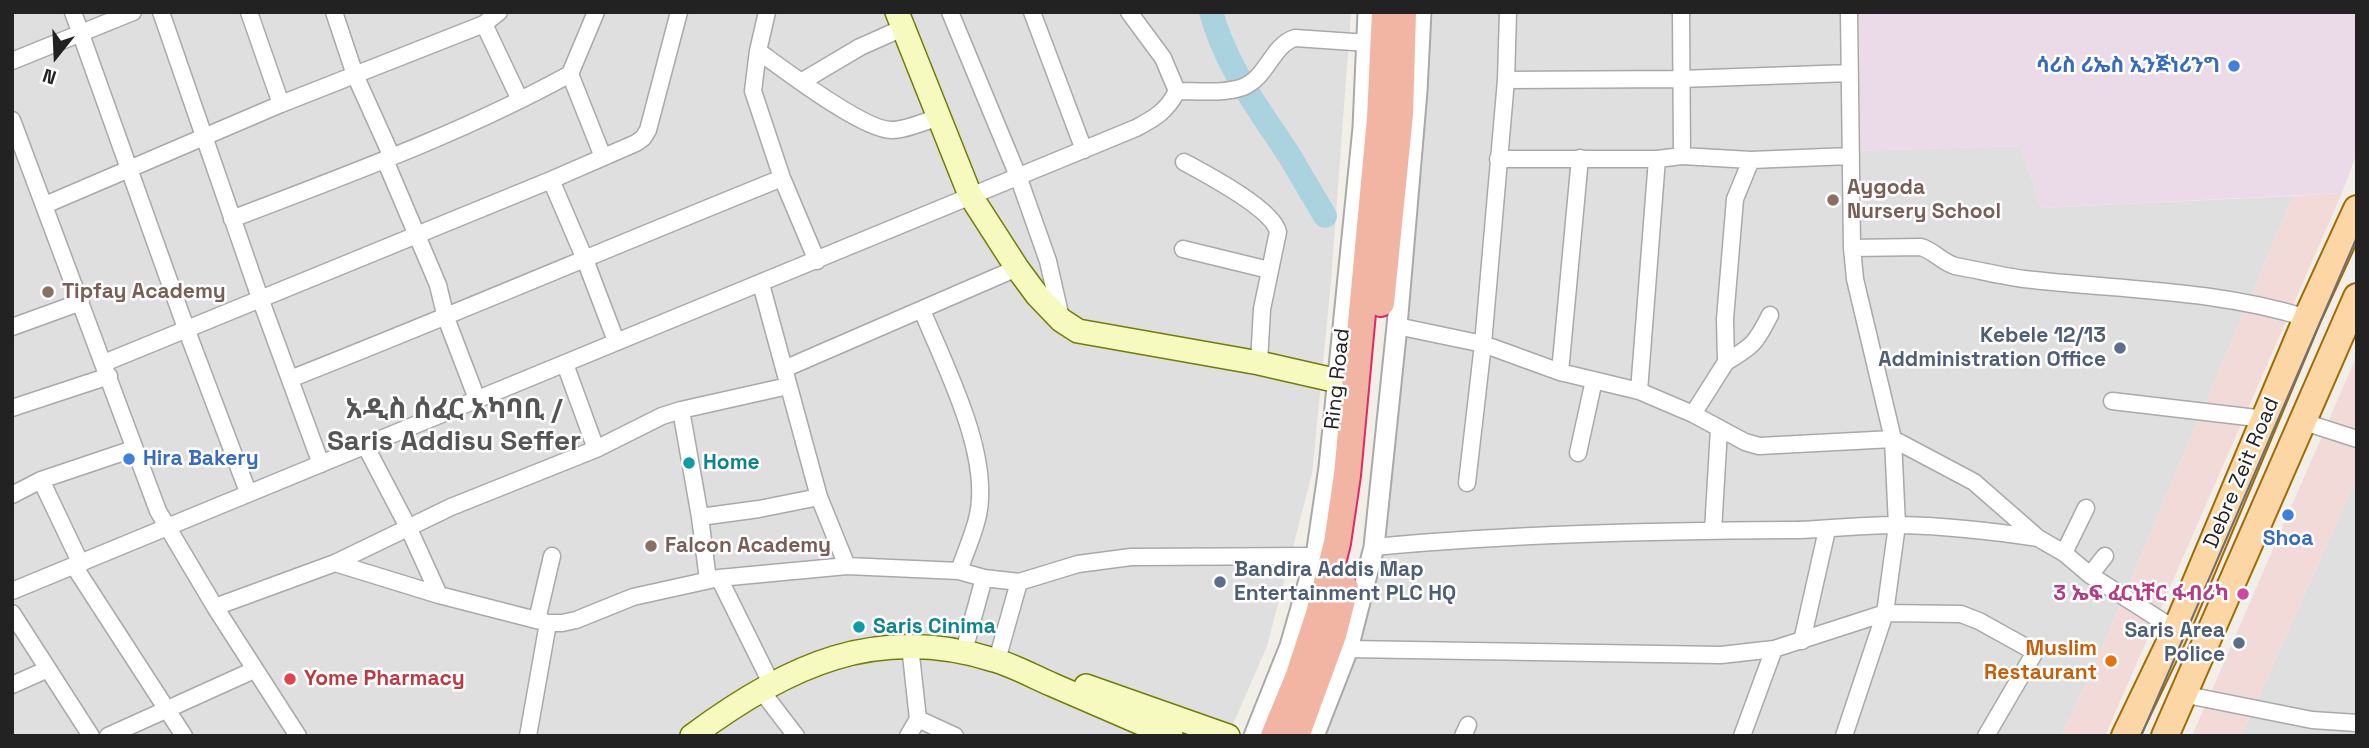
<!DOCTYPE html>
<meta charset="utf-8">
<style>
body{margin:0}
#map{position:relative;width:2369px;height:748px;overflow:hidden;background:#f2efe9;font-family:"Space Grotesk",sans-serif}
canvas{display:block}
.frame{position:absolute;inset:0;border:14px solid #222;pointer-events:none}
.north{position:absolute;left:21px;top:21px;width:70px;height:70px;-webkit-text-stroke:5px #fff;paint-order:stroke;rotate:198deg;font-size:19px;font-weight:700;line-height:28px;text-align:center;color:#222}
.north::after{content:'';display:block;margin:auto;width:24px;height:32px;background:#222;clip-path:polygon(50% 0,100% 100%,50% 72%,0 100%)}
</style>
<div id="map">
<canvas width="2369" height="748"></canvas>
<div class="frame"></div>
<div class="north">N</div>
</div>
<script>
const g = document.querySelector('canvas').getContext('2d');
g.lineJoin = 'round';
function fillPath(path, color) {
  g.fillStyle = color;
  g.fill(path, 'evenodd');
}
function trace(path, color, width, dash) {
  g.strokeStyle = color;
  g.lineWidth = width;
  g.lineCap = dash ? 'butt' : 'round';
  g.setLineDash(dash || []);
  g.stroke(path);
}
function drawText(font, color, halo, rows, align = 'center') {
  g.font = font + ' "Space Grotesk","Noto Sans Ethiopic",sans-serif';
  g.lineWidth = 5;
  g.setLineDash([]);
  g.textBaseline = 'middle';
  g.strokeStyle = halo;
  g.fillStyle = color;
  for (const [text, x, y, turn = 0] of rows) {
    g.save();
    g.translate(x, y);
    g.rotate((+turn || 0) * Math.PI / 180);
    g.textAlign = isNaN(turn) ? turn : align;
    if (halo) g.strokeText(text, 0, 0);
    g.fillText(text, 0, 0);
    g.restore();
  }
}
const residential = new Path2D(`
 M 12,12 L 1351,12 L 1331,281 L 1312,474 L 1267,646 L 1228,736 L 12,736 Z
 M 1433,12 L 1852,12 L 1852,151 L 2021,146 L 2041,208 L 2293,196 L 2095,664 L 2061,736 L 1317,736 L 1379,550 Z
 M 2357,477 L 2357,736 L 2241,736 Z`);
const commercial = new Path2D(`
 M 2342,193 L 2105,736 L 2061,736 L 2095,664 L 2293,196 Z
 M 2357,355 L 2357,477 L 2241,736 L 2192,736 Z`);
const industrial = new Path2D(`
 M 1852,12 L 2357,12 L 2357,153 L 2342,193 L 2041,208 L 2021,146 L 1852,151 Z`);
const river = new Path2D(`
 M 1211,12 C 1226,67 1259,109 1289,155 C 1301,175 1313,196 1325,216`);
const minor = new Path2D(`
 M 73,12 L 187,331 L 248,492
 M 161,12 L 260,298 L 321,464
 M 334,12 L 355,75 L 392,157
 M 767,12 L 758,51 L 753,91 L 782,178
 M 950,12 L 1018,176 L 1048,261 L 1061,318
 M 1032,12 L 1084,150
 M 1508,12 L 1506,80 L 1483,344 L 1560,372 L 1639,391 L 1693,414 L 1745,442 L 1759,446 L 1893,439 L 1974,482 L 2038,538 L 2064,553 L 2090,575 L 2176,630
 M 1681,12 L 1682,156
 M 484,24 L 520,100
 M 758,51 C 783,69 864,131 892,130 C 907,130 925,121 939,117
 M 12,61 L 133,12
 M 570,74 L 603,157
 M 1506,80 L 1681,79 L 1850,73
 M 801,82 L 860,47 L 905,27
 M 1177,91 C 1197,91 1224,94 1243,87 C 1267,78 1272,45 1295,38 L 1368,43
 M 281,104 L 484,24 L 499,12
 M 12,120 L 158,511 L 215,607 L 298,736
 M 1498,159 L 1657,159 L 1682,156 L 1751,160 L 1850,156
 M 385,160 L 438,285 L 446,318 L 477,399
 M 1751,160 L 1735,199 L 1725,319 L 1726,362 C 1753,346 1756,343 1770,315
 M 1184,162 C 1206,174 1273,209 1278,232 L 1262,309 L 1259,363
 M 551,180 L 584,257 L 616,341
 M 45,205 L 281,104 L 249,12
 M 232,219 C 346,175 463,133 570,74 L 596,12
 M 1852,248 L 1921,247 C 1934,251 1942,262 1955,266 C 1978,270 2001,276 2024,279 C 2119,290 2214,289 2307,318
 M 1183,249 L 1269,270
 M 761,284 L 819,497 L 847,566 L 959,571 L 984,578 L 1019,582 L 1078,564 L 1131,557 L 1316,556
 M 922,310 C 945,367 991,453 978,515 C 974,534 965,553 959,571
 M 1397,326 L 1483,344 L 1467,483
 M 12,327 L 81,302
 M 104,363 L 551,180 L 636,143 L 643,138 L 648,130 L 679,12
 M 565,364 L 596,449
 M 784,369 L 1017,268
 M 1560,372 L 1580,158
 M 290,379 C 455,314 618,244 782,178 L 817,261
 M 1639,391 L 1657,159
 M 2112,401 L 2265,419
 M 12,408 L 109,376
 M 681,410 L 788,386
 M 1693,414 L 1726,362
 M 2301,421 L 2357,439
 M 365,445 L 409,529 L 439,595 L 548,623 L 562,623 L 576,620 L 633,597 L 719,578 L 847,566
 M 1578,453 L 1594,380
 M 41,480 L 81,564
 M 12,495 L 41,480 L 133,449
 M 700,517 L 759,509 L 819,497
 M 1713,531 L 1719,429
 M 1374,547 C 1512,534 1651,531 1789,530 C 1826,530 1863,524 1900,525 C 1946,526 1992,531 2038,538
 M 2064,553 L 2086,508
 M 335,563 L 451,507 L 596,449 L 662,416 L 681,410 L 700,517 L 708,580
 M 74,566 L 184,736
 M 2090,575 L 2105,556
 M 719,578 L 771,683
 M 12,591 L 1136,128 C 1155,118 1167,111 1177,91 L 1163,58 L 1129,12
 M 215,607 L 335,563 L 439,595
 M 12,613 L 91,736
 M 537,620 L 552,556
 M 1802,641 L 1827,530
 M 1348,649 L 1721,655 L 1774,649 L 1885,613 L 1961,614 L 1979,621 L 2035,652 L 1986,736
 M 964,651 L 984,578
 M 997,660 L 1019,582
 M 12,685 L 48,669
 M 760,689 L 796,736
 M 2182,694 L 2312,720 L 2357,723
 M 918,719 L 955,736
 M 108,736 L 254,670
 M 528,736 L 548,623
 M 908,736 L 918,719 L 910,646
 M 1463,736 L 1468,725
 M 1742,736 L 1774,649
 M 1844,736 L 1885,613 L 1897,525 L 1893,439 L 1855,279 L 1852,248 L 1849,12`);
const tertiary = new Path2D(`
 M 1254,736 L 1290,646 L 1316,556 L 1329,467 L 1363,128 L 1368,12
 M 1314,736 L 1348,649 L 1374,547 L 1397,326 L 1417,91 L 1421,12`);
const secondary = new Path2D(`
 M 897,12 L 970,195 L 1017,268 L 1037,295 L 1061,320 L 1078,331 L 1259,363 L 1338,381
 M 1086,686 L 1228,736
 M 692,736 C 786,666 877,623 994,660 C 1015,666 1034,677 1053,685 C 1092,702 1132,719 1171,736`);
const primary = new Path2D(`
 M 2125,736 L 2176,630 L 2307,318 L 2357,209
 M 2165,736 L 2357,297`);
const trunk = new Path2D(`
 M 1381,303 L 1400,114 L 1403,12
 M 1274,736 L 1298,678 L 1319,614 L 1337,543 L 1347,475 L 1380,118 L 1385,12
 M 1296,736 L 1333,635 L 1345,588`);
const tram = new Path2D(`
 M 2141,736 L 2357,237`);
const markers = [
 [2234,66,7,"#3f7fe0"],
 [1833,200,7,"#8d6e63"],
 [48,292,7,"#8d6e63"],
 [2120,348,7,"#5c6f8a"],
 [129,459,7,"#3f7fe0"],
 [689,463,7,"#0f9aa8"],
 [2288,515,7,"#3f7fe0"],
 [651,546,7,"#8d6e63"],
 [1220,582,7,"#5c6f8a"],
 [2243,594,7,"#d1479c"],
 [859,627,7,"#0f9aa8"],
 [2239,643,7,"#5c6f8a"],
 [2111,661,7,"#e8710a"],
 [290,679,7,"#e0444e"]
];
const shopNames = [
 ["ሳሪስ ሪኤስ ኢንጅነሪንግ",2220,66],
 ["Hira Bakery",143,459,"left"],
 ["Shoa",2288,539,"center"]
];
const educationNames = [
 ["Aygoda",1847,188],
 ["Nursery School",1847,212],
 ["Tipfay Academy",62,292],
 ["Falcon Academy",665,546]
];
const serviceNames = [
 ["Kebele 12/13",2106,336],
 ["Addministration Office",2106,360],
 ["Bandira Addis Map",1234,570,"left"],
 ["Entertainment PLC HQ",1234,594,"left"],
 ["Saris Area",2225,631],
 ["Police",2225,655]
];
const streetNames = [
 ["Ring Road",1338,379,-84],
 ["Debre Zeit Road",2242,473,-67]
];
const cultureNames = [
 ["Home",703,463],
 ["Saris Cinima",873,627]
];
const hotelNames = [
 ["3 ኤፍ ፈርኒቸር ፋብሪካ",2229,594]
];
const foodNames = [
 ["Muslim",2097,649],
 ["Restaurant",2097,673]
];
const healthNames = [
 ["Yome Pharmacy",304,679]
];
const districtNames = [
 ["አዲስ ሰፈር አካባቢ /",454,410],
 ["Saris Addisu Seffer",454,442]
];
fillPath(residential, '#e0dfdf');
fillPath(commercial, '#f2dad9');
fillPath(industrial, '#ebdbe8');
trace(river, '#aad3df', 24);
trace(minor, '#a9a9a9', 19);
trace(tertiary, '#a9a9a9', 23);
trace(secondary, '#707d05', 26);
trace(primary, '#a06b00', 30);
trace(trunk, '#dc2a67', 30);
trace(minor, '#fff', 16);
trace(tertiary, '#fff', 19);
trace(secondary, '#f7fabf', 23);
trace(primary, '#fcd6a4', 26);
trace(trunk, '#f2b4a3', 26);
trace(tram, '#707070', 2);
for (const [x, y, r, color] of markers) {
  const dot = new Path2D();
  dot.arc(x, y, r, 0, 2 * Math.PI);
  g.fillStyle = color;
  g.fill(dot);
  trace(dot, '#fff', 2.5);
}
drawText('bold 21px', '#366cbe', '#fff', shopNames, 'right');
drawText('bold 21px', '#785e54', '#fff', educationNames, 'left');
drawText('bold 21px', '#4e5e75', '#fff', serviceNames, 'right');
drawText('21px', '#222', '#fff', streetNames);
drawText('bold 21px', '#0d838f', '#fff', cultureNames, 'left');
drawText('bold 21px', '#b23c85', '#fff', hotelNames, 'right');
drawText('bold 21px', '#c56008', '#fff', foodNames, 'right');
drawText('bold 21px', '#be3a42', '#fff', healthNames, 'left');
drawText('bold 28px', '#555', '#fff', districtNames);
</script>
